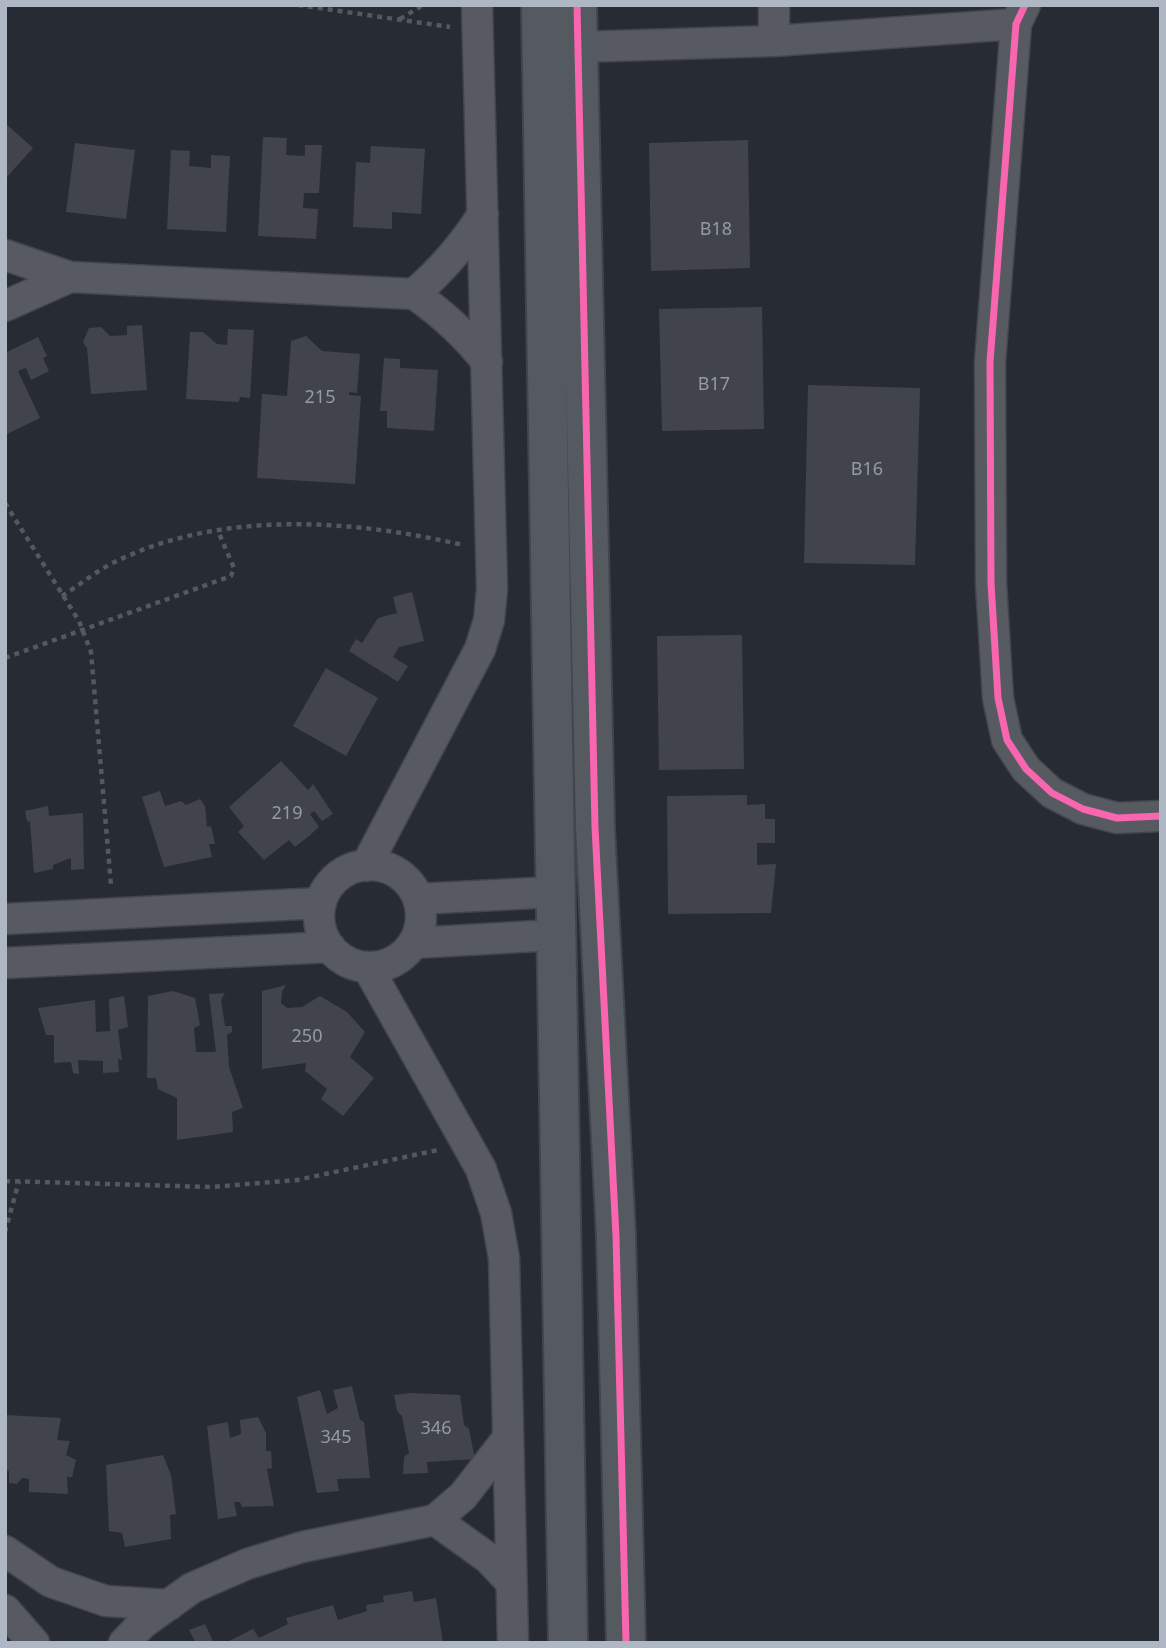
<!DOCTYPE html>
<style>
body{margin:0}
#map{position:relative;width:1166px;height:1648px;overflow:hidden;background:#272b33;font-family:"Noto Sans",sans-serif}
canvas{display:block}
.frame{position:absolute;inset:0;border:7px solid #b0b7c4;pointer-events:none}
</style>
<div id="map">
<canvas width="1166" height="1648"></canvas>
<div class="frame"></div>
</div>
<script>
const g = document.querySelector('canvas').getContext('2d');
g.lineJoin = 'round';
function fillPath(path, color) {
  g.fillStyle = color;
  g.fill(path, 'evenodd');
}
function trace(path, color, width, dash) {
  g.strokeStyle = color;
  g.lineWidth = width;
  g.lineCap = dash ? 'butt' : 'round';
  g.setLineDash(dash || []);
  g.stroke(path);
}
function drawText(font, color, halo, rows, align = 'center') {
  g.font = font + ' "Noto Sans",sans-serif';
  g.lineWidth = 5;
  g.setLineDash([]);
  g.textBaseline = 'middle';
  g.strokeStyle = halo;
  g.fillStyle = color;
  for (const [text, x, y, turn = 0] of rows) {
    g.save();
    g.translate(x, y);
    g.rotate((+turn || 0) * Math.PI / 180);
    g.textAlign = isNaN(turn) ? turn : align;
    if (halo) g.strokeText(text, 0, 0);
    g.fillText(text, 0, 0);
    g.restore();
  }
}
const building = new Path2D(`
 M 5,123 L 33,148 L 5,179 Z
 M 263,137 L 287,138 L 286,155 L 305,156 L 305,145 L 322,145 L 319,193 L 304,193 L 303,208 L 318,209 L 316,239 L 258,236 Z
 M 748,140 L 750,268 L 651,271 L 649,143 Z
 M 75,143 L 135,150 L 126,219 L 66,212 Z
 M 371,146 L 425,149 L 421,214 L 392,212 L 392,229 L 353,227 L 356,162 L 370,163 Z
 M 171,150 L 190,151 L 189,166 L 211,168 L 211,155 L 230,156 L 226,232 L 167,229 Z
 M 762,307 L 764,429 L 662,431 L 659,309 Z
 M 142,325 L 147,390 L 91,394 L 87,348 L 83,342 L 89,328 L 101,327 L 110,336 L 127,335 L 127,326 Z
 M 228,329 L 254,330 L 250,398 L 240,397 L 239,402 L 186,399 L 190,332 L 203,332 L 217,344 L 227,345 Z
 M 306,336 L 322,351 L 360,354 L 357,393 L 349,392 L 349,395 L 361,396 L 355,484 L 257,478 L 262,394 L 287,396 L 291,341 Z
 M 38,337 L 47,356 L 43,358 L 49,371 L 31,380 L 26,368 L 18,371 L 40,418 L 5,435 L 5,347 L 7,352 Z
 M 384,358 L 400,359 L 400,368 L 438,370 L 434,431 L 387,428 L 387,411 L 380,411 Z
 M 808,385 L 920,388 L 915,565 L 804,563 Z
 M 412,592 L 424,641 L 399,647 L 393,657 L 408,666 L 398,682 L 349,651 L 356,639 L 362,643 L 378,618 L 397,613 L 393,597 Z
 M 742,635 L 744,769 L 659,770 L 657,636 Z
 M 326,668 L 378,698 L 346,756 L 293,726 Z
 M 281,761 L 308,790 L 313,784 L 333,814 L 322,821 L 314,811 L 310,814 L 319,827 L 309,836 L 295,847 L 289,840 L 264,860 L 238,832 L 244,826 L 229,807 Z
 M 160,791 L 165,806 L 181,801 L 186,805 L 200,799 L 205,806 L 207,827 L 211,826 L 215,844 L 209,844 L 212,857 L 164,867 L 142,797 Z
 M 747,795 L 747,805 L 765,804 L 765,819 L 775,819 L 775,843 L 757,843 L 757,865 L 776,864 L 771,913 L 668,914 L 667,796 Z
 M 48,806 L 49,816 L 83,813 L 84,869 L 71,870 L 71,858 L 53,865 L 53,869 L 34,873 L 30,822 L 27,821 L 25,811 Z
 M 286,985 L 282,992 L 281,1003 L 287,1008 L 302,1007 L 320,996 L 347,1012 L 365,1032 L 350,1057 L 374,1078 L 343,1116 L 321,1099 L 327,1089 L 305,1071 L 306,1063 L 262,1069 L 262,991 Z
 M 173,991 L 195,998 L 200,1025 L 194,1028 L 196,1052 L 216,1052 L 209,994 L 225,993 L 221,1000 L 225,1026 L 232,1026 L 232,1032 L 227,1035 L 229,1067 L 243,1108 L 232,1112 L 233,1132 L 177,1140 L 177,1098 L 158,1089 L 156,1078 L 147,1078 L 148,996 Z
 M 124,996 L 128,1027 L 118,1030 L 122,1060 L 118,1059 L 119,1072 L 103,1073 L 103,1061 L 78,1060 L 79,1074 L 73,1073 L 71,1062 L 54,1063 L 54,1035 L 46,1035 L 38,1008 L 95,1000 L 96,1032 L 110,1031 L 109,999 Z
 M 352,1386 L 360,1420 L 364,1422 L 370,1478 L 337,1479 L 339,1491 L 317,1493 L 297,1397 L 320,1390 L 327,1414 L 338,1408 L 333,1390 Z
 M 411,1393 L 460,1395 L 464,1425 L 469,1429 L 475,1459 L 427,1462 L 428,1473 L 403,1474 L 404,1457 L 409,1453 L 402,1416 L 397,1411 L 394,1395 Z
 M 5,1415 L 61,1418 L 57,1440 L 70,1441 L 66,1455 L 76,1460 L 72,1477 L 67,1477 L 68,1494 L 29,1492 L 29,1479 L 22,1478 L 17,1484 L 9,1483 L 9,1471 L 5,1470 Z
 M 258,1417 L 266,1433 L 266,1451 L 271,1451 L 272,1468 L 267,1469 L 274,1506 L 242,1507 L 240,1502 L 234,1502 L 237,1516 L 218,1519 L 207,1426 L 228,1422 L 230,1438 L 241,1434 L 240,1420 Z
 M 163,1455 L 171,1475 L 176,1514 L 170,1515 L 171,1539 L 125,1547 L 122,1533 L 109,1531 L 106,1465 Z
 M 412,1591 L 414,1602 L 436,1598 L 443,1643 L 225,1643 L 253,1629 L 259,1638 L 288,1624 L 286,1618 L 333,1605 L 338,1620 L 367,1611 L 366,1605 L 384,1602 L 383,1596 Z
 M 205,1624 L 214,1643 L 196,1643 L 189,1630 Z`);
const path = new Path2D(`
 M 298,5 L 450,27
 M 400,19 L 423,5
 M 5,503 L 79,621 L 91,652 L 111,885
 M 62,596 C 81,584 100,568 121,559 C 226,510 354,520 463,545
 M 5,658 L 231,576 L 234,568 L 218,531
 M 5,1181 L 211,1187 L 297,1180 L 438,1150
 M 5,1232 L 19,1181`);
const street = new Path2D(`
 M 1025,5 L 1016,24 L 990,362 L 991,583 L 998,698 L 1007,740 L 1026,769 L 1052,793 L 1083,809 L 1117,818 L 1161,816
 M 774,41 L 774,5
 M 578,47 L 774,41 L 1016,24
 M 5,255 L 70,277 L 414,294 C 443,314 465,334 487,362
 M 414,294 C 442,270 463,246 483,214
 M 5,306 L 70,277
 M319 916a51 51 0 1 1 102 0a51 51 0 1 1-102 0Z
 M 366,866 L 480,649 L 489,620 L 492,589 L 477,5
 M 418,899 L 554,892
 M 5,919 L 321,903
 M 414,943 L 555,935
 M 5,963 L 330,947
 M 368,968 L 481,1169 L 496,1213 L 504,1258 L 513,1643
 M 435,1520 L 488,1558 L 511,1582
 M 5,1551 L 51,1582 L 106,1601 L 169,1605
 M 5,1610 L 34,1643
 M 124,1643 L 143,1623 L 192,1588 L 247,1564 L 302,1547 L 435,1520 L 463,1496 L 508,1438`);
const secondary = new Path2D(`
 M 541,5 L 568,1643
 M 577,5 L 595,827 L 616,1236 L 626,1643`);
const cycleway = new Path2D(`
 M 577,5 L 595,827 L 616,1236 L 626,1643
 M 1025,5 L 1016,24 L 990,362 L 991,583 L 998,698 L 1007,740 L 1026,769 L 1052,793 L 1083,809 L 1117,818 L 1161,816`);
const numberNames = [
 ["B18",716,230],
 ["B17",714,385],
 ["215",320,398],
 ["B16",867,470],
 ["219",287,814],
 ["250",307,1037],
 ["346",436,1429],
 ["345",336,1438]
];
fillPath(building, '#41454b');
trace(street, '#42464c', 33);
trace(secondary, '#42464c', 42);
trace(path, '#54595e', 4.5, [5, 5]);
trace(street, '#575a61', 30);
trace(secondary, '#555960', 38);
trace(cycleway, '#f766af', 7);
drawText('18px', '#949aa6', null, numberNames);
</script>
